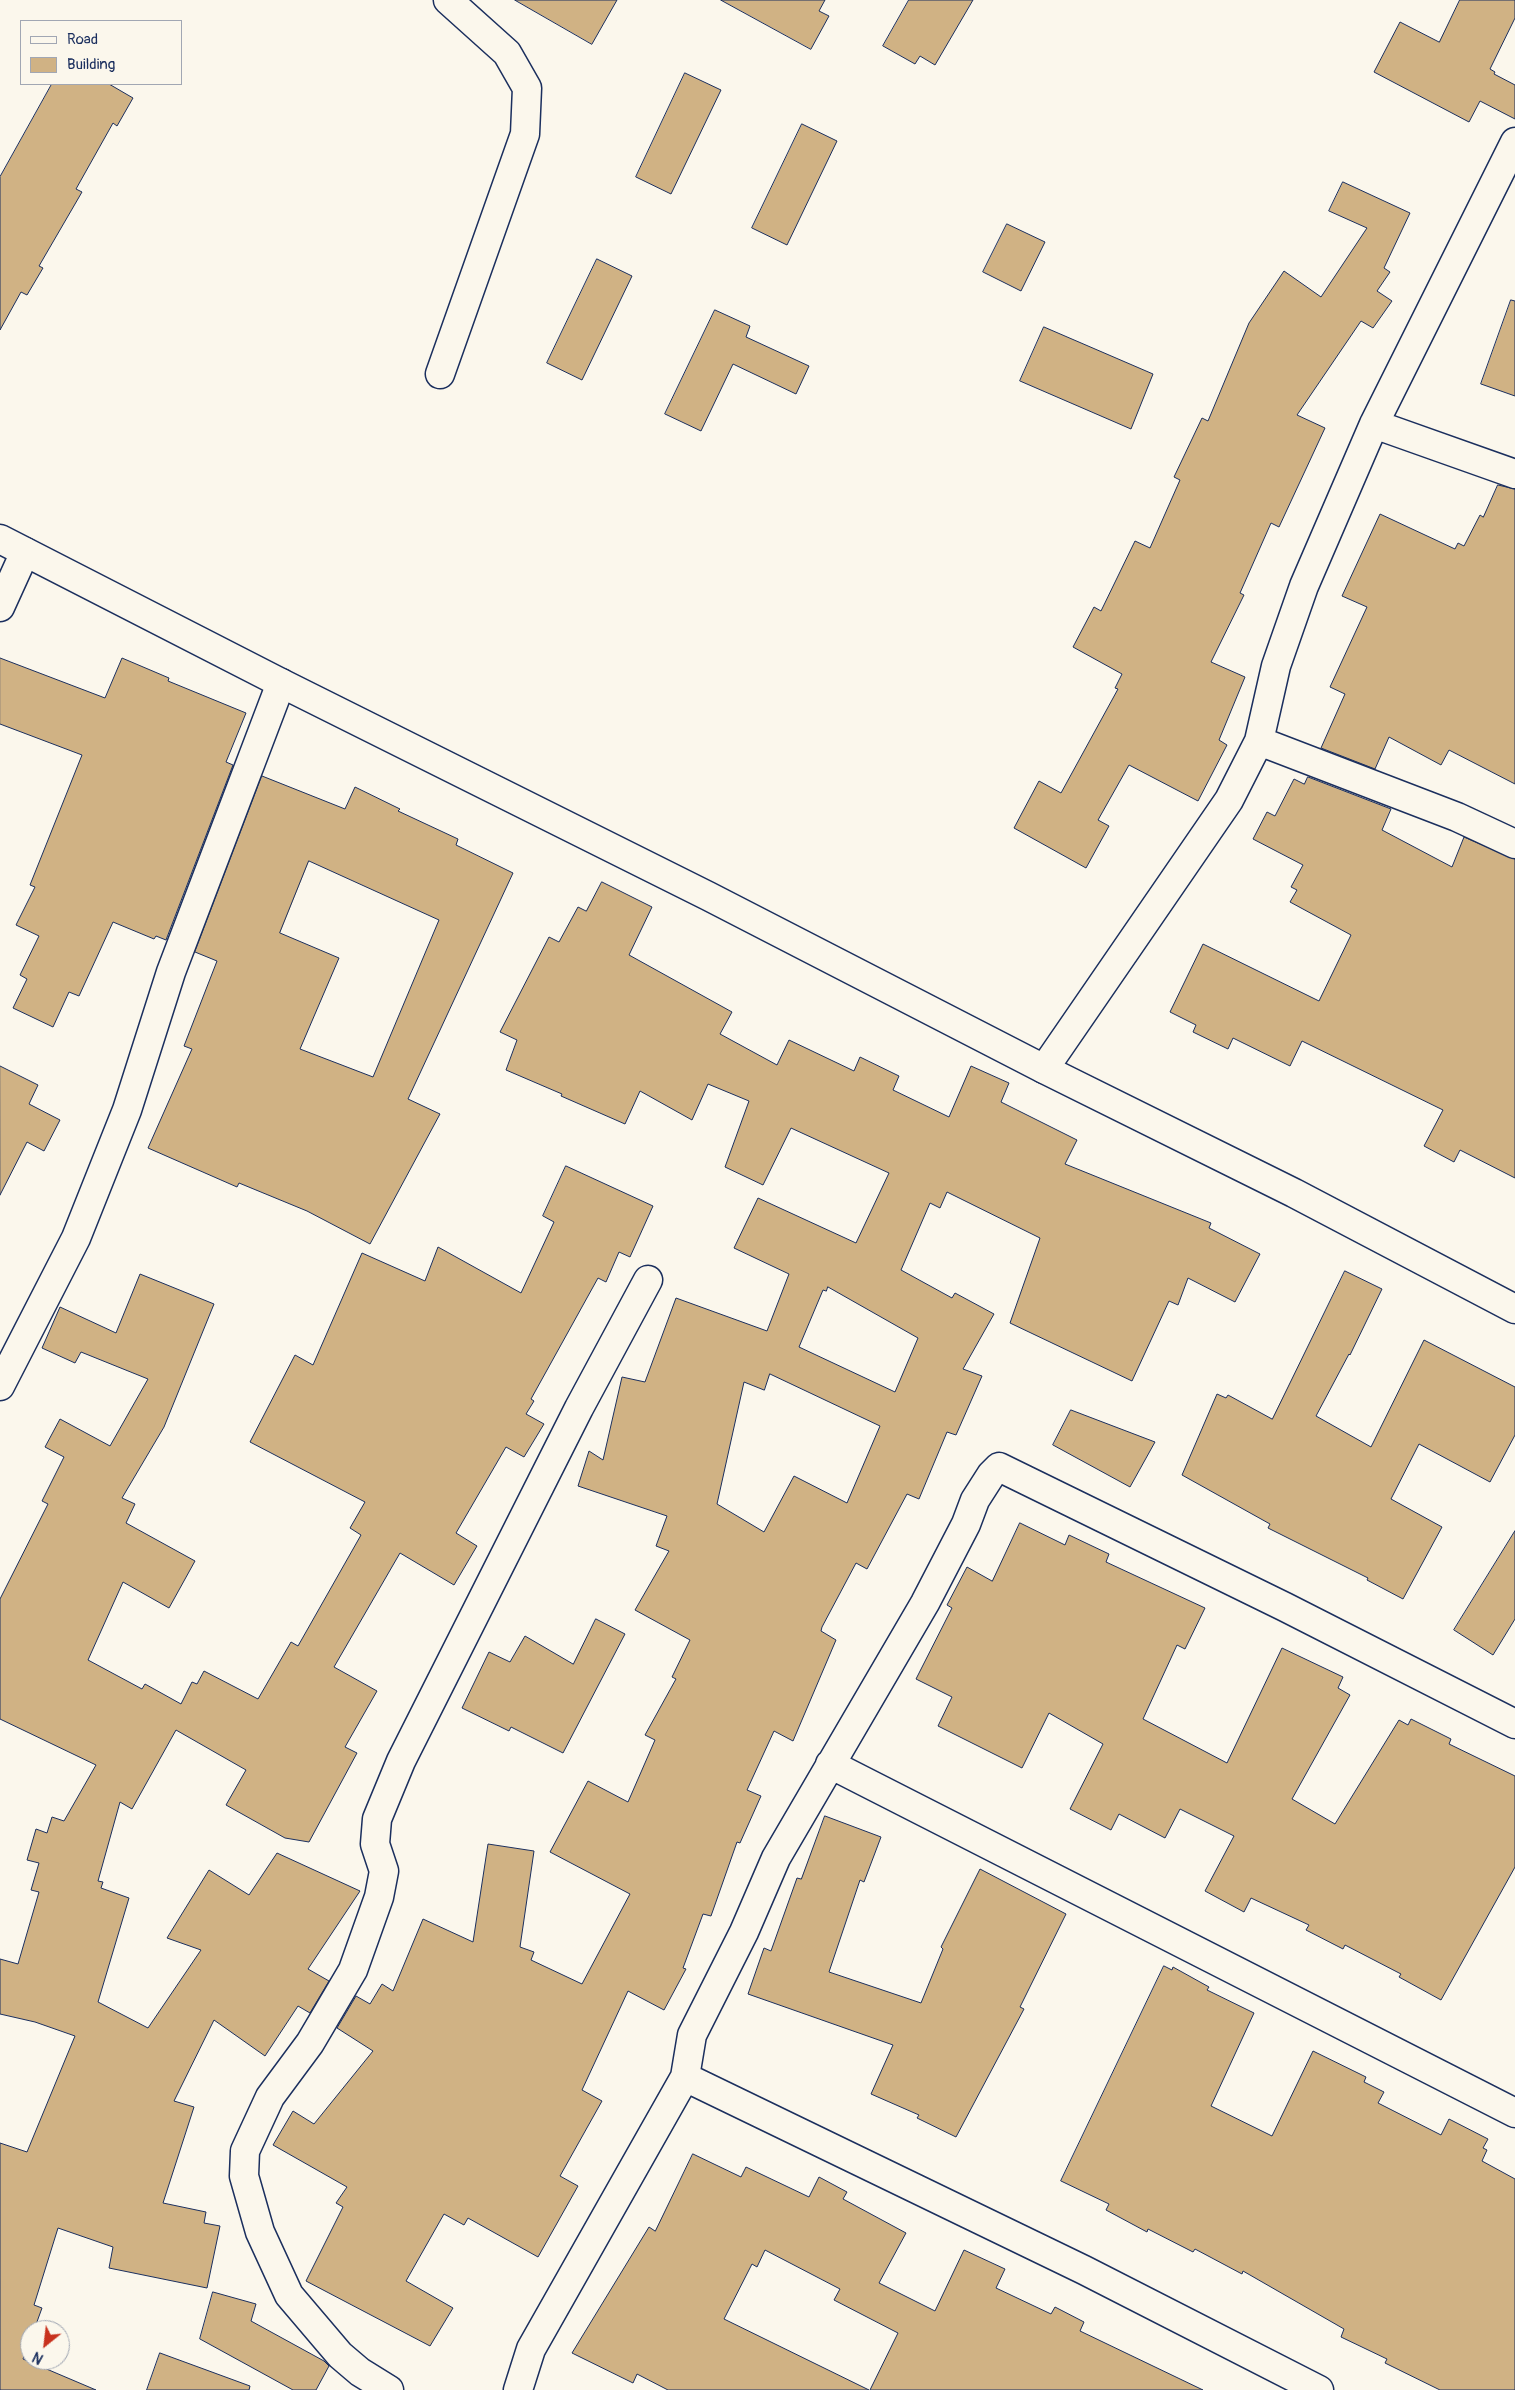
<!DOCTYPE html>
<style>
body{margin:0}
#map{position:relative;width:1515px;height:2390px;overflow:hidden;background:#fbf7ec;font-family:Pangolin,sans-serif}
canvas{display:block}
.legend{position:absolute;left:20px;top:20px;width:162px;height:65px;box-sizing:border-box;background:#fbf7ec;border:1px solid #a1a7b3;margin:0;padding:6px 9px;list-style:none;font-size:15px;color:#1b2f5e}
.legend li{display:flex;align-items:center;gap:10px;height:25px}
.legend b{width:25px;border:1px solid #a1a7b3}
.north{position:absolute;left:20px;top:2320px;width:50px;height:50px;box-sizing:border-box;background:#fbf7ec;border:1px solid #a1a7b3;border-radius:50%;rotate:209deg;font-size:14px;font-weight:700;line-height:20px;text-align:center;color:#1b2f5e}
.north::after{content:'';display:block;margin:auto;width:18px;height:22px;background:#c8321e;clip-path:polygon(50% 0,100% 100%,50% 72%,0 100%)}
</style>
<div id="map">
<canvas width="1515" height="2390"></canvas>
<ul class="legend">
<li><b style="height:6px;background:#fbf7ec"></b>Road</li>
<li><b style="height:14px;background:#d0b284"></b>Building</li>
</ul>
<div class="north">N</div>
</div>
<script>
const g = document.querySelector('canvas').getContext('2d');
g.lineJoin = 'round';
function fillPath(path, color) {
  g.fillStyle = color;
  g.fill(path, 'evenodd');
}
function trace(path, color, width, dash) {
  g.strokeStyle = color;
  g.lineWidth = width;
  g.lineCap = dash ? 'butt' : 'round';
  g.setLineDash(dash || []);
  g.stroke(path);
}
const building = new Path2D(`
 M 515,0 L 617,0 L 592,44 Z
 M 721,0 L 825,0 L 819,11 L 829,16 L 811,49 Z
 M 909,0 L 973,0 L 935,65 L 920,56 L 915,64 L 883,46 Z
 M 1460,0 L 1515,0 L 1515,18 L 1490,69 L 1495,72 L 1494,74 L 1515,85 L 1515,119 L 1480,101 L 1469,122 L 1374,72 L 1400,22 L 1439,42 Z
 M 685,73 L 721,90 L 671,194 L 636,177 Z
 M 52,84 L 109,84 L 133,98 L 117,126 L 113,123 L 76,189 L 82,192 L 39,266 L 43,268 L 27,295 L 21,292 L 0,330 L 0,177 Z
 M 802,124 L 837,141 L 787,245 L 752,228 Z
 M 1343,182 L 1410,213 L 1384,268 L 1390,272 L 1377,291 L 1392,301 L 1373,328 L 1361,321 L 1297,415 L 1325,428 L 1279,527 L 1271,523 L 1240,593 L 1244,595 L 1211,662 L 1245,677 L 1219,740 L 1227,745 L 1198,801 L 1129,765 L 1098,820 L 1109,826 L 1086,868 L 1014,828 L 1039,781 L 1061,793 L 1118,689 L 1115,688 L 1122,674 L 1073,647 L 1094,607 L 1101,611 L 1135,541 L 1150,548 L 1180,480 L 1174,477 L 1202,418 L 1208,421 L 1249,323 L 1284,271 L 1321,297 L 1367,228 L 1329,211 Z
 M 1007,224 L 1045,242 L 1021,291 L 983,272 Z
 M 597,259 L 632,276 L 582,380 L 547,363 Z
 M 1511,300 L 1515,301 L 1515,396 L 1481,384 Z
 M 715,310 L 750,326 L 746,337 L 809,366 L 796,394 L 733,364 L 701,431 L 665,414 Z
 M 1044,327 L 1153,374 L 1131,429 L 1020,381 Z
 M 1498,485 L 1515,489 L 1515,784 L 1449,750 L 1441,765 L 1389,737 L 1375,769 L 1321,748 L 1345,694 L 1330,687 L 1367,607 L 1342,596 L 1380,514 L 1455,549 L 1458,543 L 1464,546 L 1480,515 L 1483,517 Z
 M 0,658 L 105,698 L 122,658 L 169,678 L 168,681 L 246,713 L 226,762 L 233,765 L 166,940 L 156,936 L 154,939 L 113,922 L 79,996 L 69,992 L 53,1027 L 13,1008 L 27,979 L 20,975 L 39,936 L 16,925 L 35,887 L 30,885 L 82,755 L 0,724 Z
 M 262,776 L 345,809 L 355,787 L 400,809 L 398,811 L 458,839 L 456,845 L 513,873 L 408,1099 L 440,1114 L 370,1244 L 307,1211 L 239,1183 L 237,1187 L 148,1148 L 192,1049 L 184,1046 L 217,961 L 195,952 ZM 309,861 L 439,920 L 373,1077 L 300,1049 L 339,958 L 280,933 Z
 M 1308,777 L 1391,809 L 1382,830 L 1452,867 L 1464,837 L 1515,859 L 1515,1178 L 1460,1150 L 1454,1162 L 1424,1146 L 1443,1110 L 1302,1041 L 1290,1066 L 1233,1038 L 1228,1049 L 1193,1032 L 1196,1025 L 1170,1012 L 1203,944 L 1319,1001 L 1351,935 L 1290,902 L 1297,890 L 1291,887 L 1303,865 L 1253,839 L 1267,812 L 1275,816 L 1294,779 L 1304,784 Z
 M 602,882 L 652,907 L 629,955 L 732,1012 L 720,1034 L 777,1065 L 789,1040 L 854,1071 L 860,1057 L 899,1076 L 893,1090 L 949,1117 L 971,1066 L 1009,1083 L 1001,1102 L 1077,1140 L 1065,1164 L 1211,1223 L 1209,1228 L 1260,1254 L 1235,1302 L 1188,1278 L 1178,1305 L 1169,1301 L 1132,1381 L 1010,1323 L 1040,1238 L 947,1192 L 940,1208 L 930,1203 L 901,1270 L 952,1298 L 955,1293 L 994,1314 L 963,1369 L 982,1376 L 956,1435 L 947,1432 L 919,1499 L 907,1494 L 867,1569 L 856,1563 L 822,1627 L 821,1631 L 836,1640 L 793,1741 L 774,1731 L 747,1790 L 761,1796 L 740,1843 L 737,1842 L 711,1916 L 703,1914 L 683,1968 L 686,1969 L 664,2010 L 628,1991 L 582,2090 L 602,2101 L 560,2176 L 578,2186 L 538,2257 L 468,2218 L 464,2225 L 444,2214 L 406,2281 L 453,2308 L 430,2346 L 306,2281 L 343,2207 L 336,2203 L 347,2187 L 273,2145 L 293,2111 L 314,2124 L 373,2051 L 337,2028 L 356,1996 L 370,2004 L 382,1984 L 393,1991 L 423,1919 L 473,1942 L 488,1844 L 534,1851 L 520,1947 L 534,1952 L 531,1960 L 582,1984 L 630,1894 L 550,1852 L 588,1781 L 628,1802 L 655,1740 L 645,1735 L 676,1679 L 672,1677 L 690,1640 L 635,1610 L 669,1551 L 656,1546 L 667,1516 L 578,1486 L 589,1451 L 603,1460 L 622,1377 L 645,1382 L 676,1298 L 767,1331 L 789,1274 L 734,1248 L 758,1198 L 856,1243 L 889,1173 L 791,1128 L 763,1185 L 725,1167 L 749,1101 L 708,1084 L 692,1120 L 640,1091 L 625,1124 L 561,1096 L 562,1094 L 506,1070 L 517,1040 L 500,1032 L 549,937 L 559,942 L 578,907 L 586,911 ZM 828,1287 L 918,1338 L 895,1392 L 799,1347 L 823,1290 L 826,1291 ZM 770,1374 L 880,1426 L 847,1503 L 794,1476 L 764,1532 L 717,1504 L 744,1382 L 764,1390 Z
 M 0,1066 L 38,1085 L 29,1104 L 60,1120 L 44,1151 L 27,1142 L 0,1195 Z
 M 566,1166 L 653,1206 L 630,1257 L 619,1252 L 606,1282 L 598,1278 L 531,1399 L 534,1401 L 526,1414 L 544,1424 L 524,1457 L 506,1447 L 456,1533 L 477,1546 L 454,1585 L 400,1553 L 334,1667 L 377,1691 L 345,1747 L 357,1753 L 309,1842 L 285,1838 L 226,1805 L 246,1770 L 176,1730 L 132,1809 L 120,1802 L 98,1881 L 103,1882 L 101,1888 L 129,1898 L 98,2002 L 148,2028 L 201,1950 L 167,1938 L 209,1870 L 249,1895 L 277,1853 L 360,1891 L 308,1969 L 329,1981 L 310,2013 L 298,2006 L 265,2056 L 214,2020 L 174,2101 L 194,2107 L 163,2203 L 206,2212 L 204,2223 L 220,2226 L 207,2288 L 109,2268 L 113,2247 L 58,2228 L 34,2305 L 42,2308 L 34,2330 L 30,2330 L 30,2340 L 23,2359 L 96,2390 L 0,2390 L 0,2143 L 27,2152 L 75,2036 L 35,2022 L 0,2014 L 0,1959 L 18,1964 L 39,1892 L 31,1890 L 39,1863 L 27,1860 L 36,1829 L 47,1833 L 52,1817 L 64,1821 L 96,1765 L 0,1719 L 0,1599 L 48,1504 L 42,1501 L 64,1457 L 45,1447 L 60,1419 L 110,1446 L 148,1379 L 81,1352 L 75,1363 L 42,1348 L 60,1307 L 116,1333 L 140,1274 L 214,1304 L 164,1427 L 122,1498 L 135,1504 L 126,1523 L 195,1561 L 169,1608 L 123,1582 L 88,1660 L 142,1689 L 145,1684 L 181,1704 L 192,1682 L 197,1684 L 204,1671 L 258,1699 L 291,1642 L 298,1646 L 361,1535 L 350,1528 L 365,1502 L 250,1442 L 295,1355 L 313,1365 L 362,1253 L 425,1281 L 438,1247 L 521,1293 L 554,1222 L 543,1216 Z
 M 1345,1271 L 1382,1289 L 1350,1355 L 1349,1354 L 1316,1416 L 1371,1447 L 1424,1340 L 1515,1387 L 1515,1435 L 1490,1482 L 1419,1444 L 1391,1499 L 1442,1527 L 1403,1599 L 1367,1580 L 1368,1578 L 1268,1528 L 1270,1524 L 1182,1475 L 1217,1394 L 1226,1398 L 1228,1395 L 1272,1419 Z
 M 1071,1410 L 1155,1442 L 1130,1487 L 1053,1445 Z
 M 1020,1523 L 1065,1545 L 1069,1535 L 1109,1554 L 1106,1562 L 1205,1608 L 1185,1649 L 1177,1645 L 1143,1719 L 1227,1763 L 1282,1648 L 1343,1677 L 1338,1688 L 1350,1695 L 1292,1799 L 1335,1824 L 1399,1720 L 1408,1725 L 1411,1719 L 1451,1739 L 1449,1744 L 1515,1776 L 1515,1867 L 1441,2000 L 1399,1977 L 1401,1974 L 1345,1945 L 1343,1949 L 1306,1930 L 1309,1925 L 1251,1898 L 1244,1912 L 1205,1891 L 1234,1836 L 1180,1809 L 1165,1838 L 1119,1814 L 1111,1830 L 1070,1809 L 1103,1744 L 1049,1713 L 1022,1768 L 938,1726 L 952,1697 L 916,1679 L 952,1608 L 947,1605 L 967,1567 L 992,1581 Z
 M 1515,1531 L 1515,1619 L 1493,1655 L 1454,1630 Z
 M 596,1619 L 625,1634 L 563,1753 L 511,1727 L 509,1731 L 462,1708 L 489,1652 L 510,1662 L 525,1636 L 573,1664 Z
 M 825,1816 L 881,1837 L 864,1882 L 860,1880 L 829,1972 L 921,2003 L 943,1949 L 941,1947 L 980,1869 L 1066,1914 L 1020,2007 L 1024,2009 L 956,2137 L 917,2118 L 919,2115 L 871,2094 L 893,2045 L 748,1994 L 764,1948 L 771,1951 L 797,1878 L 801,1879 Z
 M 1164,1966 L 1172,1970 L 1173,1967 L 1209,1987 L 1207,1990 L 1254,2013 L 1211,2106 L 1272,2136 L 1313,2051 L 1366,2077 L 1364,2082 L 1384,2092 L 1378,2103 L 1441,2135 L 1449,2119 L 1488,2139 L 1483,2148 L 1487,2150 L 1482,2161 L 1515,2179 L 1515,2390 L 1440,2390 L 1385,2363 L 1387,2359 L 1341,2337 L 1344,2329 L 1243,2271 L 1242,2274 L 1195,2249 L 1193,2252 L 1148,2229 L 1147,2232 L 1106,2210 L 1109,2204 L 1061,2181 Z
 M 693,2154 L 741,2177 L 746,2167 L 809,2197 L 819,2177 L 847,2192 L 843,2199 L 906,2233 L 879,2283 L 935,2311 L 964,2250 L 1005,2269 L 996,2288 L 1051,2314 L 1055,2307 L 1084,2322 L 1080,2331 L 1203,2390 L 870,2390 L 898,2333 L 834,2300 L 840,2289 L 765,2250 L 757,2267 L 752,2264 L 724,2319 L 869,2390 L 668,2390 L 637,2374 L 633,2383 L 572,2353 L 649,2227 L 655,2231 Z
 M 213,2292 L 256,2304 L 251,2321 L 324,2361 L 329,2366 L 316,2390 L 293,2390 L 200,2339 Z
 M 160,2353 L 250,2386 L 249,2390 L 147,2390 Z`);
const street = new Path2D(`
 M 440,374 L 525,134 L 527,88 L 507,53 L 448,0
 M 1374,424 L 1515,474
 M 0,607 L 25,552
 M 1259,741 L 1457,817 L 1515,844
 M 1044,1069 L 1229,800 L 1259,741 L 1276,666 L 1304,586 L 1374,424 L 1515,142
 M 0,1386 L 76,1238 L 127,1110 L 171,972 L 281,683
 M 830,1764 L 1515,2113
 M 685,2077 L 1084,2270 L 1319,2390
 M 389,2390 L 360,2372 L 340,2355 L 289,2295 L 260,2232 L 244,2176 L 245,2151 L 270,2097 L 310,2043 L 353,1970 L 379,1897 L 384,1871 L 375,1844 L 377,1819 L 401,1761 L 579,1408 L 648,1280
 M 518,2390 L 531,2349 L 685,2077 L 692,2035 L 744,1932 L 776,1858 L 925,1603 L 966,1524 L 975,1500 L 991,1475 L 999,1467 L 1285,1607 L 1515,1724`);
const secondary = new Path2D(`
 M 0,539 L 281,683 L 708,896 L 1044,1069 L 1294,1193 L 1515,1309`);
fillPath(building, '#d0b284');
trace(building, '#1b2f5e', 1);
trace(street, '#1b2f5e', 31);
trace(secondary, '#1b2f5e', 31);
trace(street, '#fbf7ec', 28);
trace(secondary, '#fbf7ec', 28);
</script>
